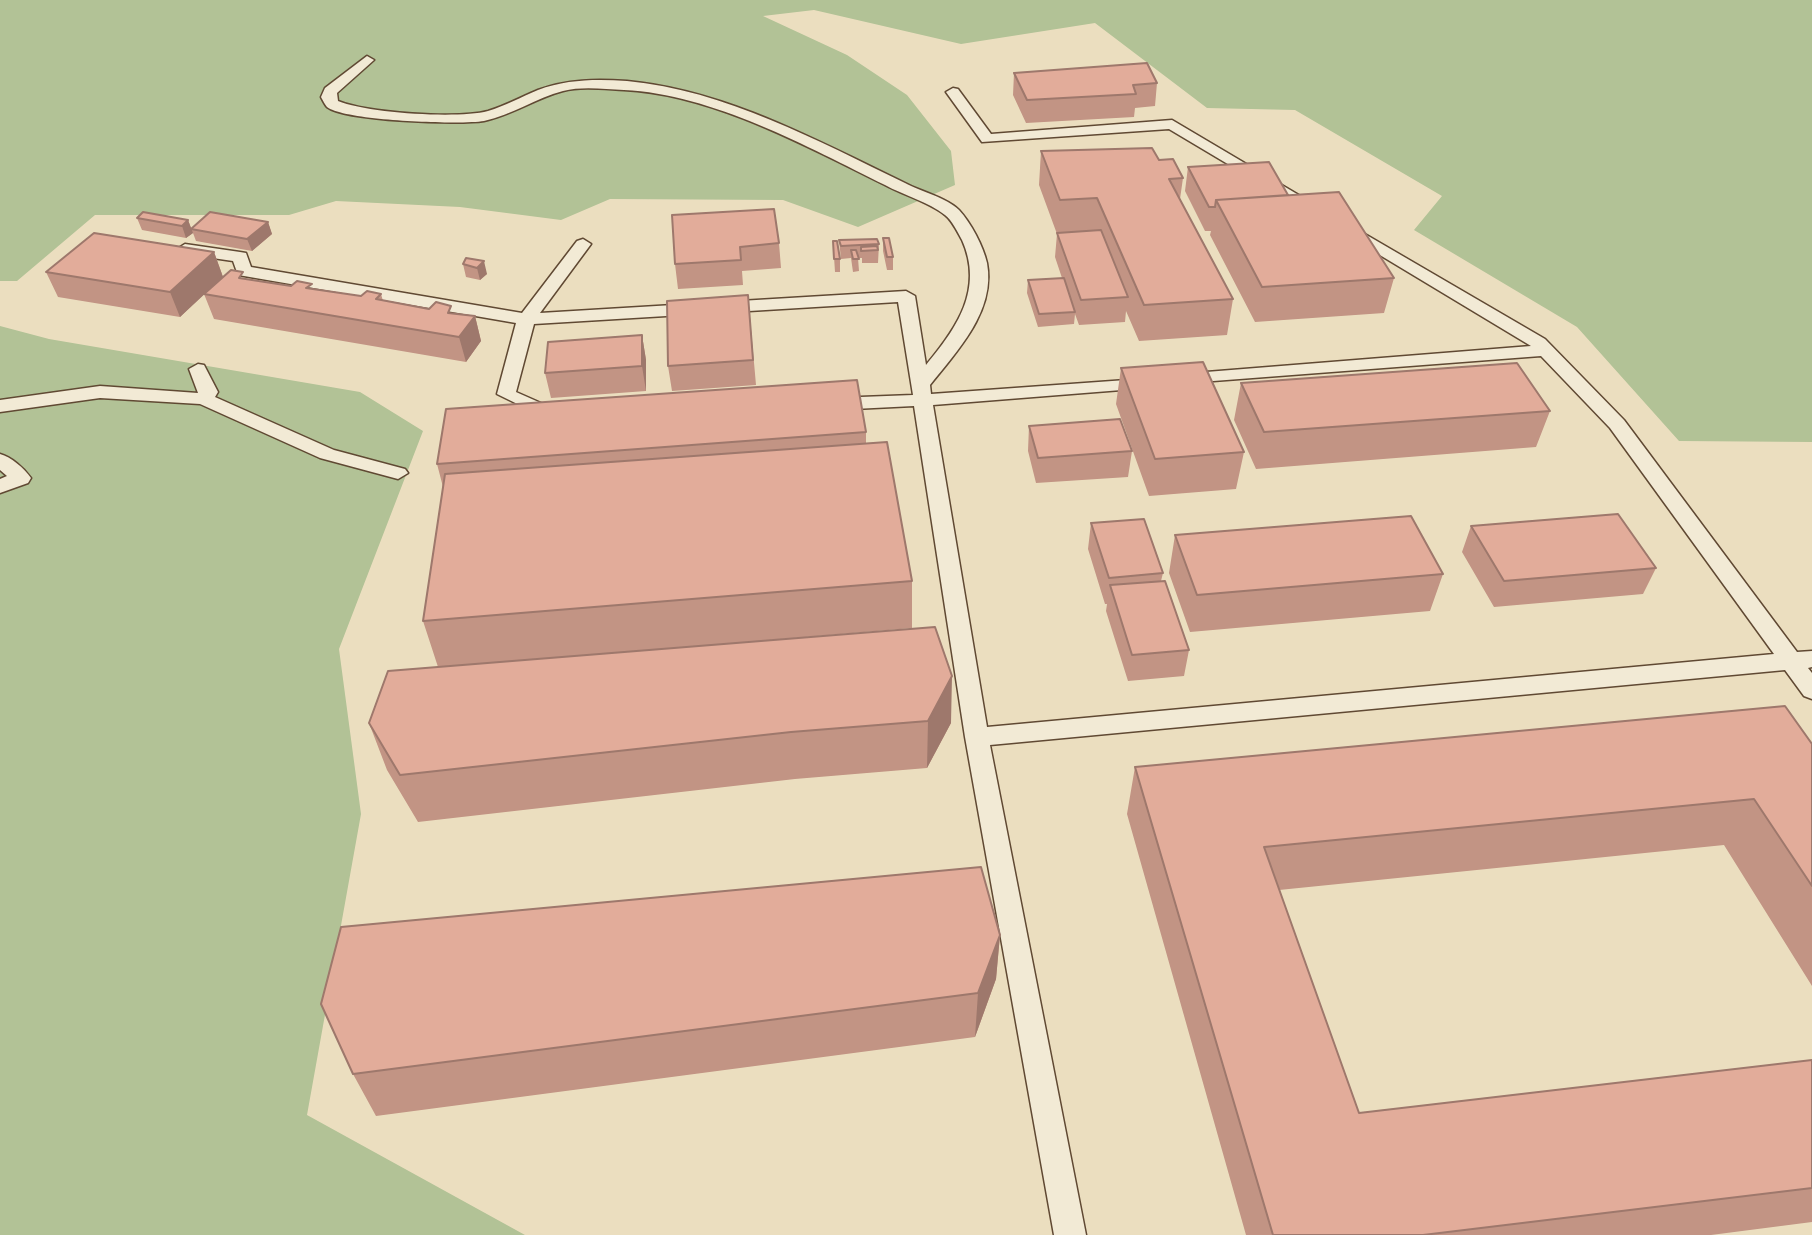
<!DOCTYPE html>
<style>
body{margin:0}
canvas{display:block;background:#ebdebf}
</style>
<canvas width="1812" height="1235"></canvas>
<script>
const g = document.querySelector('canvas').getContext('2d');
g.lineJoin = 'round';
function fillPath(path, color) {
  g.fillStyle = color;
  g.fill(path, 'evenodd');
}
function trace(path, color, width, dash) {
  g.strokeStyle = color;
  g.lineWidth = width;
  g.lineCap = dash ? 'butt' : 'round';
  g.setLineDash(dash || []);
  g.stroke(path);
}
const green = new Path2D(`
 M 0,0 L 1812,0 L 1812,442 L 1679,441 L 1577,327 L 1414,230 L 1442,196 L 1295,110 L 1207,108 L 1095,23 L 961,44 L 814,10 L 763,16 L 847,55 L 907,95 L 951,151 L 955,185 L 858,227 L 783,200 L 610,199 L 561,220 L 460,207 L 336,201 L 289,215 L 95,215 L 17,281 L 0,281 Z
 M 0,326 L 49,339 L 360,392 L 423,431 L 339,649 L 361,814 L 307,1115 L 525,1235 L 0,1235 Z`);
const service = new Path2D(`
 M 367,56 L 374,60 L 337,93 L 338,101 C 367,113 457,119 488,111 C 505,106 521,97 538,90 C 567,79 597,79 627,81 C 725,90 818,141 905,183 C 920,191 947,198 959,210 C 971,223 983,246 987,263 C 996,311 957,351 930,385 L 931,394 L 1154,378 L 1156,382 L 1147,388 L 933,405 L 987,727 L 1774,654 L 1610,428 L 1541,356 L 1174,384 L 1172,380 L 1181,374 L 1531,346 L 1340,231 L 1340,225 L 1346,223 L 1545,339 L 1624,420 L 1797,652 L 1812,651 L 1812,667 L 1808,668 L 1812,673 L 1812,699 L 1804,696 L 1785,670 L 990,745 L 1086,1235 L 1054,1235 L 965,737 L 914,406 L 834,410 L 825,404 L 834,398 L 913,395 L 898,302 L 534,324 L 516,392 L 559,411 L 562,415 L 552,421 L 497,394 L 516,323 L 244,276 L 238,275 L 233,261 L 185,254 L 177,249 L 185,244 L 240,252 L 246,253 L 251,267 L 522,313 L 577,241 L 583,239 L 591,244 L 540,313 L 906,291 L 915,296 L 926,365 C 957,328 984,289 962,240 C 958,233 952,220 945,215 C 929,202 903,195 885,185 C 808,147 712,94 624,90 C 604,89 582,86 563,91 C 536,98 512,115 484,121 C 460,125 345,121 327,107 C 326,106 322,99 321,97 L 325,88 Z
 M 953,88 L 958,89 L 991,134 L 1172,120 L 1324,210 L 1316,215 L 1310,213 L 1169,129 L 982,142 L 946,92 Z
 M 198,364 L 204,365 L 218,392 L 215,397 L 334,450 L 405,469 L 408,473 L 398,479 L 320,458 L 200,404 L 100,398 L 0,412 L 0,400 L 100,386 L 198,393 L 189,369 Z
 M 0,454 C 11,457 24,468 31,478 L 28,483 L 0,493 L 0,479 L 7,476 L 0,470 Z`);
const wall = new Path2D(`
 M 1014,73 L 1157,83 L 1155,106 L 1135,108 L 1134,117 L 1026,123 L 1013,95 Z
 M 1041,151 L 1159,160 L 1183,178 L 1180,199 L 1233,299 L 1227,335 L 1139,341 L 1126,311 L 1125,322 L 1079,325 L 1075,314 L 1074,324 L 1038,327 L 1027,293 L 1028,280 L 1062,278 L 1055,257 L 1057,234 L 1039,185 Z
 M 1188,167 L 1288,195 L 1394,278 L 1384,313 L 1255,322 L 1210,235 L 1211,231 L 1205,231 L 1185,191 Z
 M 672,215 L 779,243 L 781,268 L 742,271 L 743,285 L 678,289 L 675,264 Z
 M 137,218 L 188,220 L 191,228 L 268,222 L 272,234 L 252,251 L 196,241 L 193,233 L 186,238 L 142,230 Z
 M 883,238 L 893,257 L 893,270 L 887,270 L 883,251 Z
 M 839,240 L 879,244 L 878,263 L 862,263 L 862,258 L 858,258 L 859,271 L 853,272 L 851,258 L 841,259 Z
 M 833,241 L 840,259 L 840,272 L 835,272 Z
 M 214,252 L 223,277 L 245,279 L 361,296 L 381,294 L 383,301 L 453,314 L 475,316 L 481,341 L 466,362 L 214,319 L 204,294 L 180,317 L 58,297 L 46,272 Z
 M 466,258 L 487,274 L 480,280 L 466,277 L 463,264 Z
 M 748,295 L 756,385 L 672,391 L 668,366 Z
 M 642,335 L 646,360 L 646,391 L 551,398 L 545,373 Z
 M 1121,368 L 1244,452 L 1236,489 L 1149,496 L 1116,404 Z
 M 1241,383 L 1550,411 L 1536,447 L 1256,469 L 1234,420 Z
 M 1029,426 L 1132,451 L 1128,477 L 1036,483 L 1028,451 Z
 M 866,432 L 866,443 L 912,581 L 912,628 L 616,653 L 951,723 L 927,768 L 795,779 L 418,822 L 387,770 L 369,723 L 438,667 L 423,621 L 443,487 L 437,464 Z
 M 1091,523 L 1163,573 L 1161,581 L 1189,650 L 1184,676 L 1128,681 L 1106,611 L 1107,604 L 1105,604 L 1088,549 Z
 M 1471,526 L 1656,568 L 1643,594 L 1494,607 L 1462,552 Z
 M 1175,535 L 1443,574 L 1430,611 L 1190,632 L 1169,573 Z
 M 1812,744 L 1812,986 L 1724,845 L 1279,890 L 1359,1113 L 1812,1060 L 1812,1222 L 1711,1235 L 1246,1235 L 1127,814 L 1135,767 Z
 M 1000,935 L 996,979 L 975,1037 L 376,1116 L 353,1074 Z`);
const shadedWall = new Path2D(`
 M 188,220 L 193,233 L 186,238 L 182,226 Z
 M 268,222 L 272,234 L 252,251 L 247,239 Z
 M 214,252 L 223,277 L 180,317 L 170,292 Z
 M 484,261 L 487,274 L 480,280 L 477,268 Z
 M 475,316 L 481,341 L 466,362 L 459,337 Z
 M 642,335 L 646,360 L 646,391 L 642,366 Z
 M 952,676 L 951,723 L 927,768 L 928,721 Z
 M 1000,935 L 996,979 L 975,1037 L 978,993 Z`);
const building = new Path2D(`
 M 1147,63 L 1157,83 L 1133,85 L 1136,94 L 1027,100 L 1014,73 Z
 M 1152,148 L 1159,160 L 1173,159 L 1183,178 L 1169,179 L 1233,299 L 1144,305 L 1097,198 L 1060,200 L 1041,151 Z
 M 1269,162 L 1288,195 L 1216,200 L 1215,207 L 1209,207 L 1188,167 Z
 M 1339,192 L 1394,278 L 1262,287 L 1216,200 Z
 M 774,209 L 779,243 L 740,247 L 741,260 L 675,264 L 672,215 Z
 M 143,212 L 188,220 L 182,226 L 137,218 Z
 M 210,212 L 268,222 L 247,239 L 191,229 Z
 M 1101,230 L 1128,297 L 1081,300 L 1057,233 Z
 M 94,233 L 214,252 L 170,292 L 46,272 Z
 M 883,238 L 889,238 L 893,257 L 887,257 Z
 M 877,239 L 879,244 L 841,246 L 839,240 Z
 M 833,241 L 837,241 L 840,259 L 834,259 Z
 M 877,246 L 878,250 L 861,251 L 861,247 Z
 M 851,250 L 856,250 L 859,259 L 853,259 Z
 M 466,258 L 484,261 L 477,268 L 463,264 Z
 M 231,270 L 243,272 L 239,278 L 291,286 L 297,281 L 312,284 L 306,288 L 361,296 L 367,291 L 381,294 L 376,299 L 429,309 L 436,302 L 451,306 L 448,313 L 475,316 L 459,337 L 204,294 Z
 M 1064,278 L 1075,312 L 1039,314 L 1028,280 Z
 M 748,295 L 753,360 L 668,366 L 667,301 Z
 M 642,335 L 642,366 L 545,373 L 548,342 Z
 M 1203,362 L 1244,452 L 1155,459 L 1121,368 Z
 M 1517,363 L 1550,411 L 1264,432 L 1241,383 Z
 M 857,380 L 866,432 L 437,464 L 446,409 Z
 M 1120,419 L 1132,451 L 1038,458 L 1029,426 Z
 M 887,442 L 912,581 L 423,621 L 445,474 Z
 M 1618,514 L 1656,568 L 1504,581 L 1471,526 Z
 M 1411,516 L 1443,574 L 1197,595 L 1175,535 Z
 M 1144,519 L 1163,573 L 1109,578 L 1091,523 Z
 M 1165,581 L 1189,650 L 1132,655 L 1110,585 Z
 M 935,627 L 952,676 L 928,721 L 791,732 L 400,775 L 369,723 L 388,671 Z
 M 1785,706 L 1812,744 L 1812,886 L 1754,799 L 1264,847 L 1359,1113 L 1812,1060 L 1812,1188 L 1423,1235 L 1273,1235 L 1135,767 Z
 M 981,867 L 1000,935 L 978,993 L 353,1074 L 321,1004 L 341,927 Z`);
fillPath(green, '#b2c296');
trace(service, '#604933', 3);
fillPath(service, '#f2ead5');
fillPath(wall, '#c29484');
fillPath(shadedWall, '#9e786c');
fillPath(building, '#e2ac9a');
trace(building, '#9e786c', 2);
</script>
